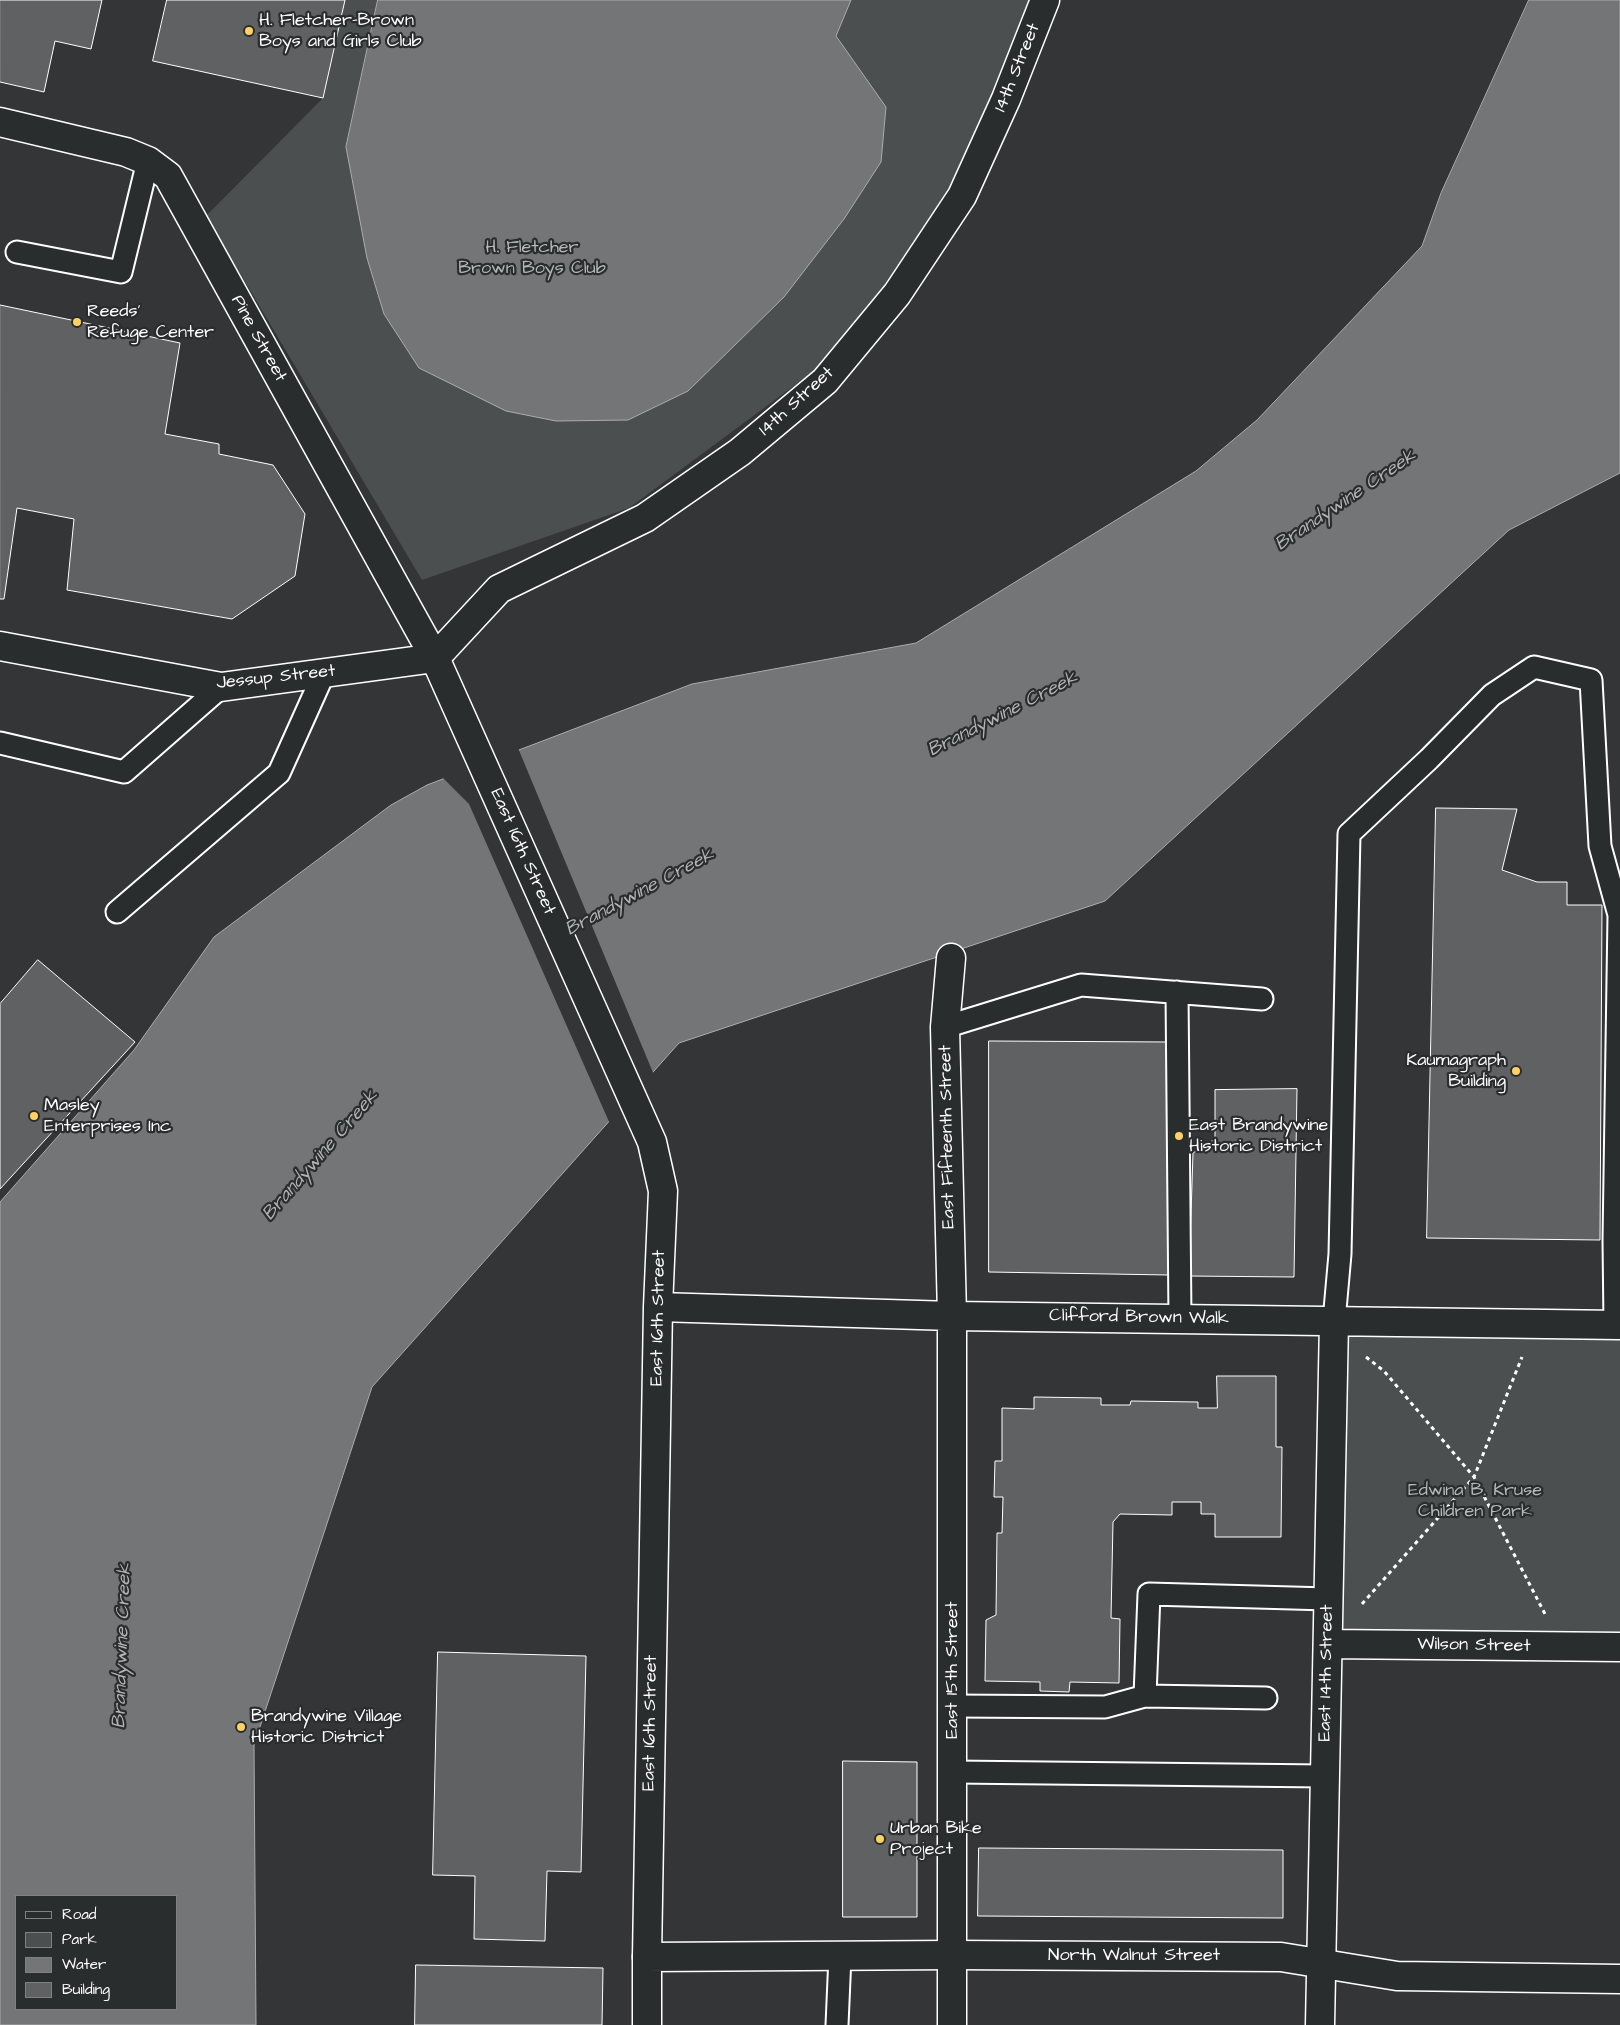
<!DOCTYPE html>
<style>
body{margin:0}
#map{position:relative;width:1620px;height:2025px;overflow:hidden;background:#333536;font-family:"Architects Daughter",sans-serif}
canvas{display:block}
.legend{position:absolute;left:15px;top:1895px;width:162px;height:115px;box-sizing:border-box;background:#2a2d2e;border:1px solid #7f8182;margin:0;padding:6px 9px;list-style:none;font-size:15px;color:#fff}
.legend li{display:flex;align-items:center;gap:10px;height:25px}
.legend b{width:25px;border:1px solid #7f8182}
</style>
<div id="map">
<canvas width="1620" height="2025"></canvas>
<ul class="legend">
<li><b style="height:6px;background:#2a2d2e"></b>Road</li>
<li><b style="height:14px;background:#4c4f50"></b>Park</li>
<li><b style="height:14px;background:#737576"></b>Water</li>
<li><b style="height:14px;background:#5f6162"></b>Building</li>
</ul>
</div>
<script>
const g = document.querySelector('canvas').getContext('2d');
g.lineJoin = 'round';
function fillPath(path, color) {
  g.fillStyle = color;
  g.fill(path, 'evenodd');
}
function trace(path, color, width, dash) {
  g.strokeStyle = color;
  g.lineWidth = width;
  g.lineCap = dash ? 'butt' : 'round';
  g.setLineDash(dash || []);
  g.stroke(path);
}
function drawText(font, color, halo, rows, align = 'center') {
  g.font = font + ' "Architects Daughter",sans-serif';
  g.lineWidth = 4.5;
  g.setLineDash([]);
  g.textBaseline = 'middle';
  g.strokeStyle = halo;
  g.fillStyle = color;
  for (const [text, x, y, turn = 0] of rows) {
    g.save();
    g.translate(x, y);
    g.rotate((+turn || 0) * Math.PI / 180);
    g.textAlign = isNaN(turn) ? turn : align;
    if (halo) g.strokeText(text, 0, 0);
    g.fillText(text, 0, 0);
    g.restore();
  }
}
const green = new Path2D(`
 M 345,0 L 1039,0 L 937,234 L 818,368 L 629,508 L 422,580 L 206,216 L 323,98 Z
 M 1334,1321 L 1620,1325 L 1620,1647 L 1328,1644 Z`);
const water = new Path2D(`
 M 378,0 L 851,0 L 836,36 L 886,107 L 881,162 L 844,219 L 784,297 L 688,391 L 628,420 L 556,421 L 506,411 L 419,368 L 384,314 L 367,258 L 346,147 Z
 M 1529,0 L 1620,0 L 1620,473 L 1509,530 L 1105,901 L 679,1043 L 372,1387 L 254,1745 L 256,2025 L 0,2025 L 0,1202 L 134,1050 L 214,937 L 391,805 L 427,785 L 692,684 L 916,643 L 1196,471 L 1257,420 L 1422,246 L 1441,193 ZM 16,1896 L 176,1896 L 176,2009 L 16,2009 Z`);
const pier = new Path2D(`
 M 518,748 L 654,1075 L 610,1124 L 469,804 L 442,777 Z`);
const building = new Path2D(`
 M 0,0 L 102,0 L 91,49 L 55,41 L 44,92 L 0,82 Z
 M 167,0 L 345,0 L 323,98 L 153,61 Z
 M 0,305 L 180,343 L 165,434 L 219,444 L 219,454 L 273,465 L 305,514 L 295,576 L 232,619 L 67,590 L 74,519 L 17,508 L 4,599 L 0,599 Z
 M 1436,808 L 1517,809 L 1502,870 L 1537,882 L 1567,882 L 1567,905 L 1602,905 L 1600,1240 L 1427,1238 Z
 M 38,960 L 135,1042 L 0,1189 L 0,1004 Z
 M 989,1041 L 1169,1042 L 1169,1275 L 989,1272 Z
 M 1297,1089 L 1294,1277 L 1189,1276 L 1193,1153 L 1215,1139 L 1215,1090 Z
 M 1217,1376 L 1276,1376 L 1276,1447 L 1282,1447 L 1281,1537 L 1215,1537 L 1215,1514 L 1201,1514 L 1201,1502 L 1172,1502 L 1172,1515 L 1120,1514 L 1113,1522 L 1111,1618 L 1120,1619 L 1119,1683 L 1070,1682 L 1069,1692 L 1040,1691 L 1040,1682 L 985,1681 L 986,1620 L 996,1615 L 997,1533 L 1002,1533 L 1003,1497 L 994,1497 L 995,1461 L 1002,1461 L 1002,1408 L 1034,1409 L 1034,1397 L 1101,1398 L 1101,1405 L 1130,1405 L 1131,1401 L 1198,1402 L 1198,1408 L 1217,1408 Z
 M 438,1652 L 586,1656 L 581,1872 L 547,1871 L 545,1941 L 474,1939 L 475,1876 L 433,1875 Z
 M 843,1761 L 917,1762 L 917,1917 L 843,1917 Z
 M 979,1848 L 1283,1850 L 1283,1918 L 978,1916 Z
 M 416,1965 L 603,1968 L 602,2025 L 415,2025 Z`);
const path = new Path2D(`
 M 1366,1357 L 1384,1371 L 1474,1477 L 1545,1614
 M 1362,1604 L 1474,1477 L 1522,1357`);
const lane = new Path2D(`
 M 17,252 L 121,272 L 148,161
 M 0,743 L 124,772 L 221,687
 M 117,912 L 279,773 L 324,673
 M 1177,992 L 1180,1319
 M 945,1027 L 1081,985 L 1262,999
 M 1334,1321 L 1340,1254 L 1349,834 L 1429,759 L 1492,695 L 1534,667 L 1591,680 L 1600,846 L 1619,915 L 1614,1240 L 1615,1325
 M 1145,1696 L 1266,1698
 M 953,1706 L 1105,1707 L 1145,1696 L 1149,1594 L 1328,1599
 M 953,1772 L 1325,1776
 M 837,2025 L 840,1956`);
const street = new Path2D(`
 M 0,122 L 126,152 L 148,161 L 168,176 L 435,658 L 652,1142 L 663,1191 L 658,1307 L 647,1957
 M 0,646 L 221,687 L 435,658
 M 435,658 L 499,589 L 645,518 L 740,452 L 825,381 L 897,294 L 962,196 L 1006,99 L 1045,0
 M 951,958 L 945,1027 L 952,1316 L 952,2025
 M 658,1307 L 952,1316 L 1620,1325
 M 1328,1644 L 1620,1647
 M 1320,2025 L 1334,1321`);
const primary = new Path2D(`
 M 647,2025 L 647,1957 L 953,1955 L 1281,1957 L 1397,1976 L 1620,1979`);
const markers = [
 [249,31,5,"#ffd166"],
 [77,322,5,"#ffd166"],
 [1516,1071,5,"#ffd166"],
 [34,1116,5,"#ffd166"],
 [1179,1136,5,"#ffd166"],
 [241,1727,5,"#ffd166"],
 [880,1839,5,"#ffd166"]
];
const poiNames = [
 ["H. Fletcher-Brown",259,21],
 ["Boys and Girls Club",259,42],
 ["Reeds'",87,312],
 ["Refuge Center",87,333],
 ["Kaumagraph",1506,1061,"right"],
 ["Building",1506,1082,"right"],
 ["Masley",44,1106],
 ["Enterprises Inc",44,1127],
 ["East Brandywine",1189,1126],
 ["Historic District",1189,1147],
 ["Brandywine Village",251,1717],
 ["Historic District",251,1738],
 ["Urban Bike",890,1829],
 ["Project",890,1850]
];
const streetNames = [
 ["14th Street",1018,68,-68],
 ["Pine Street",258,339,61],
 ["14th Street",797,402,-42],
 ["Jessup Street",276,678,-6],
 ["East 16th Street",522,852,66],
 ["East Fifteenth Street",948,1137,-91],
 ["East 16th Street",659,1318,-89],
 ["Clifford Brown Walk",1139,1318,1],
 ["Wilson Street",1474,1646,1],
 ["East 15th Street",953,1670,-90],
 ["East 14th Street",1327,1673,-89],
 ["East 16th Street",651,1723,-89],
 ["North Walnut Street",1134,1956]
];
const parkNames = [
 ["H. Fletcher",532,248],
 ["Brown Boys Club",532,269],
 ["Edwina B. Kruse",1475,1491],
 ["Children Park",1475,1512]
];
const waterNames = [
 ["Brandywine Creek",1346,501,-34],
 ["Brandywine Creek",1003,715,-27],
 ["Brandywine Creek",640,893,-28],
 ["Brandywine Creek",321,1156,-49],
 ["Brandywine Creek",123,1646,-88]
];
fillPath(green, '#4c4f50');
fillPath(water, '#737576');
trace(water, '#abacad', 1);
fillPath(pier, '#333536');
fillPath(building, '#5f6162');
trace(building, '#fff', 1);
trace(lane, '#fff', 25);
trace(street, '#fff', 31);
trace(primary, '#fff', 31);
trace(path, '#fff', 3, [4, 4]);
trace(lane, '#2a2d2e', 21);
trace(street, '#2a2d2e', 28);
trace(primary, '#2a2d2e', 28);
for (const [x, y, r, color] of markers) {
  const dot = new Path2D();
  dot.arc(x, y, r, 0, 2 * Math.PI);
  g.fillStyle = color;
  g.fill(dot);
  trace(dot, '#2a2d2e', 2);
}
drawText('18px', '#fff', '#2a2d2e', poiNames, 'left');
drawText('18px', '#fff', '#2a2d2e', streetNames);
drawText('18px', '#b7b9b9', '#2a2d2e', parkNames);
drawText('italic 19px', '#b2b3b4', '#2a2d2e', waterNames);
</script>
